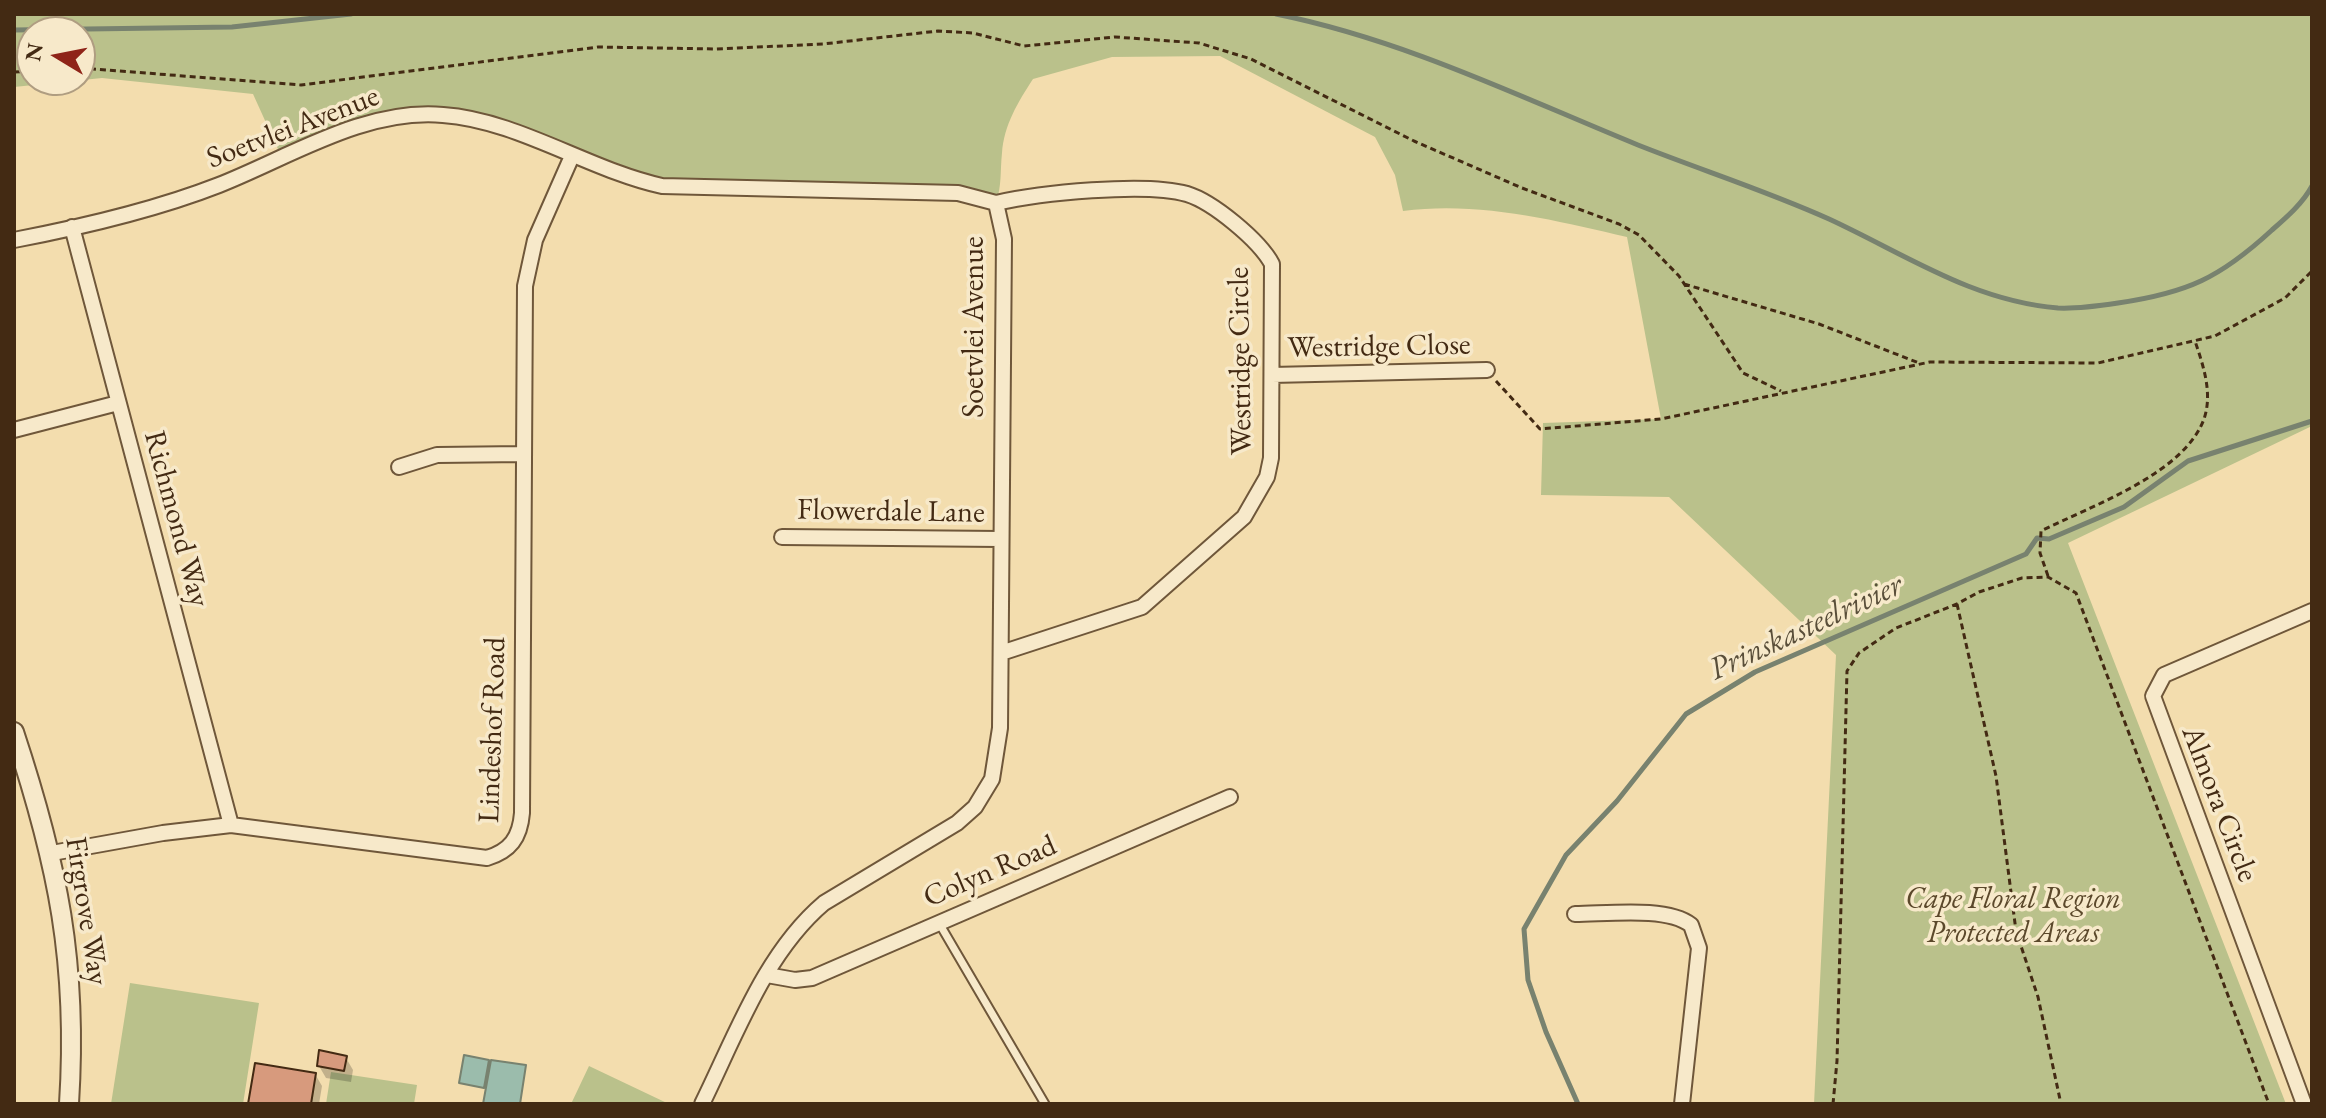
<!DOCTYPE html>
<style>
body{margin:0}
#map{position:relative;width:2326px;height:1118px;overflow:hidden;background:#f3ddae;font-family:"EB Garamond",serif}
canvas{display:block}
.frame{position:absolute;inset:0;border:16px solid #432a13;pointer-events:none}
.north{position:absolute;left:16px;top:16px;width:80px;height:80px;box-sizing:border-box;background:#f7e9ca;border:2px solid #af9d81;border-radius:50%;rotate:280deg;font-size:22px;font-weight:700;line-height:32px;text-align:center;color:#432a13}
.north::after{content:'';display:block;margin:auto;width:28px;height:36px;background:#8f2418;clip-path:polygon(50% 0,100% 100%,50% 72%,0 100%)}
</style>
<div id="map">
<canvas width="2326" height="1118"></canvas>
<div class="frame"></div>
<div class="north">N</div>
</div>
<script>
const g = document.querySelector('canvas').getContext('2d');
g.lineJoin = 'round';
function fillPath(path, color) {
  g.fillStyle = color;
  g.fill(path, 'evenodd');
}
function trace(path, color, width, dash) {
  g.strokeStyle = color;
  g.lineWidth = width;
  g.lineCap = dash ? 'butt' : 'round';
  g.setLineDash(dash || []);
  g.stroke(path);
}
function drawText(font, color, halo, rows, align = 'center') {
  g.font = font + ' "EB Garamond",serif';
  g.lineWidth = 7;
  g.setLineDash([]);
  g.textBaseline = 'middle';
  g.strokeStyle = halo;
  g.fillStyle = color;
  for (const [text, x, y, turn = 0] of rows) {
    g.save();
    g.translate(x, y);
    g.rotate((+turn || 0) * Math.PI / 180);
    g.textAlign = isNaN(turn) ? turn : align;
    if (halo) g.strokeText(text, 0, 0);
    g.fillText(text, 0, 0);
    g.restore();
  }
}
const green = new Path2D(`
 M 14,14 L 2312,14 L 2312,426 L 2068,543 L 2286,1104 L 1814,1104 L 1836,655 L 1669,497 L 1541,495 L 1543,423 L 1661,419 L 1627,237 C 1554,220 1478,201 1403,211 L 1395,175 L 1375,137 L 1220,56 L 1112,57 L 1033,79 C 1018,102 1004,125 1002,153 C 1000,172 1002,185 996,203 L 977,196 L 685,190 L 470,118 L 418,114 L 282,158 L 253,94 L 102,78 L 14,87 ZM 32,32 L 80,32 L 80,80 L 32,80 Z
 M 130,983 L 259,1003 L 243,1104 L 111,1104 Z
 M 589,1066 L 669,1104 L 571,1104 Z
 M 331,1072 L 417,1085 L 414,1104 L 326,1104 Z`);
const water = new Path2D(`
 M 464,1055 L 489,1060 L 484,1088 L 459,1083 Z
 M 491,1060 L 526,1065 L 520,1104 L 483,1104 Z`);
const shadow = new Path2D(`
 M 346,1058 L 353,1070 L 351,1082 L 326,1078 L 319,1066 Z
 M 315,1074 L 322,1086 L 319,1104 L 250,1104 Z`);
const stream = new Path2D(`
 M 1276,14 C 1404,40 1518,96 1638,145 C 1701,170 1767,191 1829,219 C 1905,254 1972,301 2058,308 C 2078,309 2098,306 2118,303 C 2187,293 2220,278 2272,230 C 2287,217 2303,203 2312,186
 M 14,30 L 232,27 L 351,14
 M 1578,1104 L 1546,1032 L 1528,980 L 1524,929 L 1566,855 L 1617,801 L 1686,714 L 1755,672 L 2026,554 L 2037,538 L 2049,539 L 2124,507 L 2188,461 L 2312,421`);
const building = new Path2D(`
 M 319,1050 L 347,1056 L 344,1071 L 317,1066 Z
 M 255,1063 L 316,1073 L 311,1104 L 248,1104 Z`);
const path = new Path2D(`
 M 80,68 L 301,85 L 598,47 L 716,49 L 823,44 L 938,31 L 973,33 L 1024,46 L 1115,37 L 1199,43 L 1251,59 L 1414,141 L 1522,188 L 1619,224 L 1639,235 L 1679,276 L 1743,373 L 1781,391
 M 14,72 L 32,71
 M 1684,284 L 1819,324 L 1919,363
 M 1496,381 L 1540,429 L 1661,419 L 1930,362 L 2098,363 L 2215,336 L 2285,298 L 2312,271
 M 2048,576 L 2040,553 L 2041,531 C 2091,506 2184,474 2204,419 C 2213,393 2203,365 2195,341
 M 1957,604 L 1996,776 L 2016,931 L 2038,997 L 2061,1104
 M 1833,1104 L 1837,1061 L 1847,671 L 1859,653 L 1896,628 L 1957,604 L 1979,592 L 2022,578 L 2048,577 L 2076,593 L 2269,1104`);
const service = new Path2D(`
 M 939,923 L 1045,1104`);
const minor = new Path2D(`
 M 996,203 C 1039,193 1145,182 1187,194 C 1213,202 1259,240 1272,264 L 1271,458 L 1267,477 L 1244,517 L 1142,607 L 1001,653
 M 72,227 L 231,825
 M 14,240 C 82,227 155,210 219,185 C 290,157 365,108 443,115 C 517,120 589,170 662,186 L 958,193 L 996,203
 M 1272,375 L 1487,370
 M 14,430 L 118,403
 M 399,467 L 437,455 L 523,454
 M 782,537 L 1000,539
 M 52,853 L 163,833 L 231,825 L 487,858 C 510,851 520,838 522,813 L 525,286 L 535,240 L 572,156
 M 1575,914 C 1606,914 1667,906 1691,925 L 1699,948 L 1682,1104
 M 767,975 L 795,980 L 812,978 L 1230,797
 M 702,1104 C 736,1035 765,953 824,903 L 957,823 L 975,807 L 992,779 L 1000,728 L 1004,239 L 996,203
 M 2304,1104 L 2153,696 L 2164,675 L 2312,611`);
const tertiary = new Path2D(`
 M 14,732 C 58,865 78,963 69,1104`);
const streetNames = [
 ["Soetvlei Avenue",293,128,-21],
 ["Soetvlei Avenue",975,327,-90],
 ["Westridge Close",1379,347,-1],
 ["Westridge Circle",1241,361,-91],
 ["Flowerdale Lane",891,512,1],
 ["Richmond Way",176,519,75],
 ["Lindeshof Road",493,730,-88],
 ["Almora Circle",2219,804,69],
 ["Colyn Road",990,872,-23],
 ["Firgrove Way",86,911,81]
];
const parkNames = [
 ["Cape Floral Region",2013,900],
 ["Protected Areas",2013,934]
];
const waterNames = [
 ["Prinskasteelrivier",1806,628,-25]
];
fillPath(green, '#bac18b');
fillPath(water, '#9bbcac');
trace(water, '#78826f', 2);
fillPath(shadow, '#0003');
trace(stream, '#78826f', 5);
fillPath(building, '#d79a7d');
trace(building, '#432a13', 2);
trace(service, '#6f573a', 11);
trace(minor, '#6f573a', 18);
trace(tertiary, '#6f573a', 22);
trace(path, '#432a13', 3, [6, 4]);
trace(service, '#f7e9ca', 7);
trace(minor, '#f7e9ca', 14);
trace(tertiary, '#f7e9ca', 18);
drawText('30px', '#432a13', '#f7e9ca', streetNames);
drawText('italic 30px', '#5b482b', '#f7e9ca', parkNames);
drawText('italic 32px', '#594e39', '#f7e9ca', waterNames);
</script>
